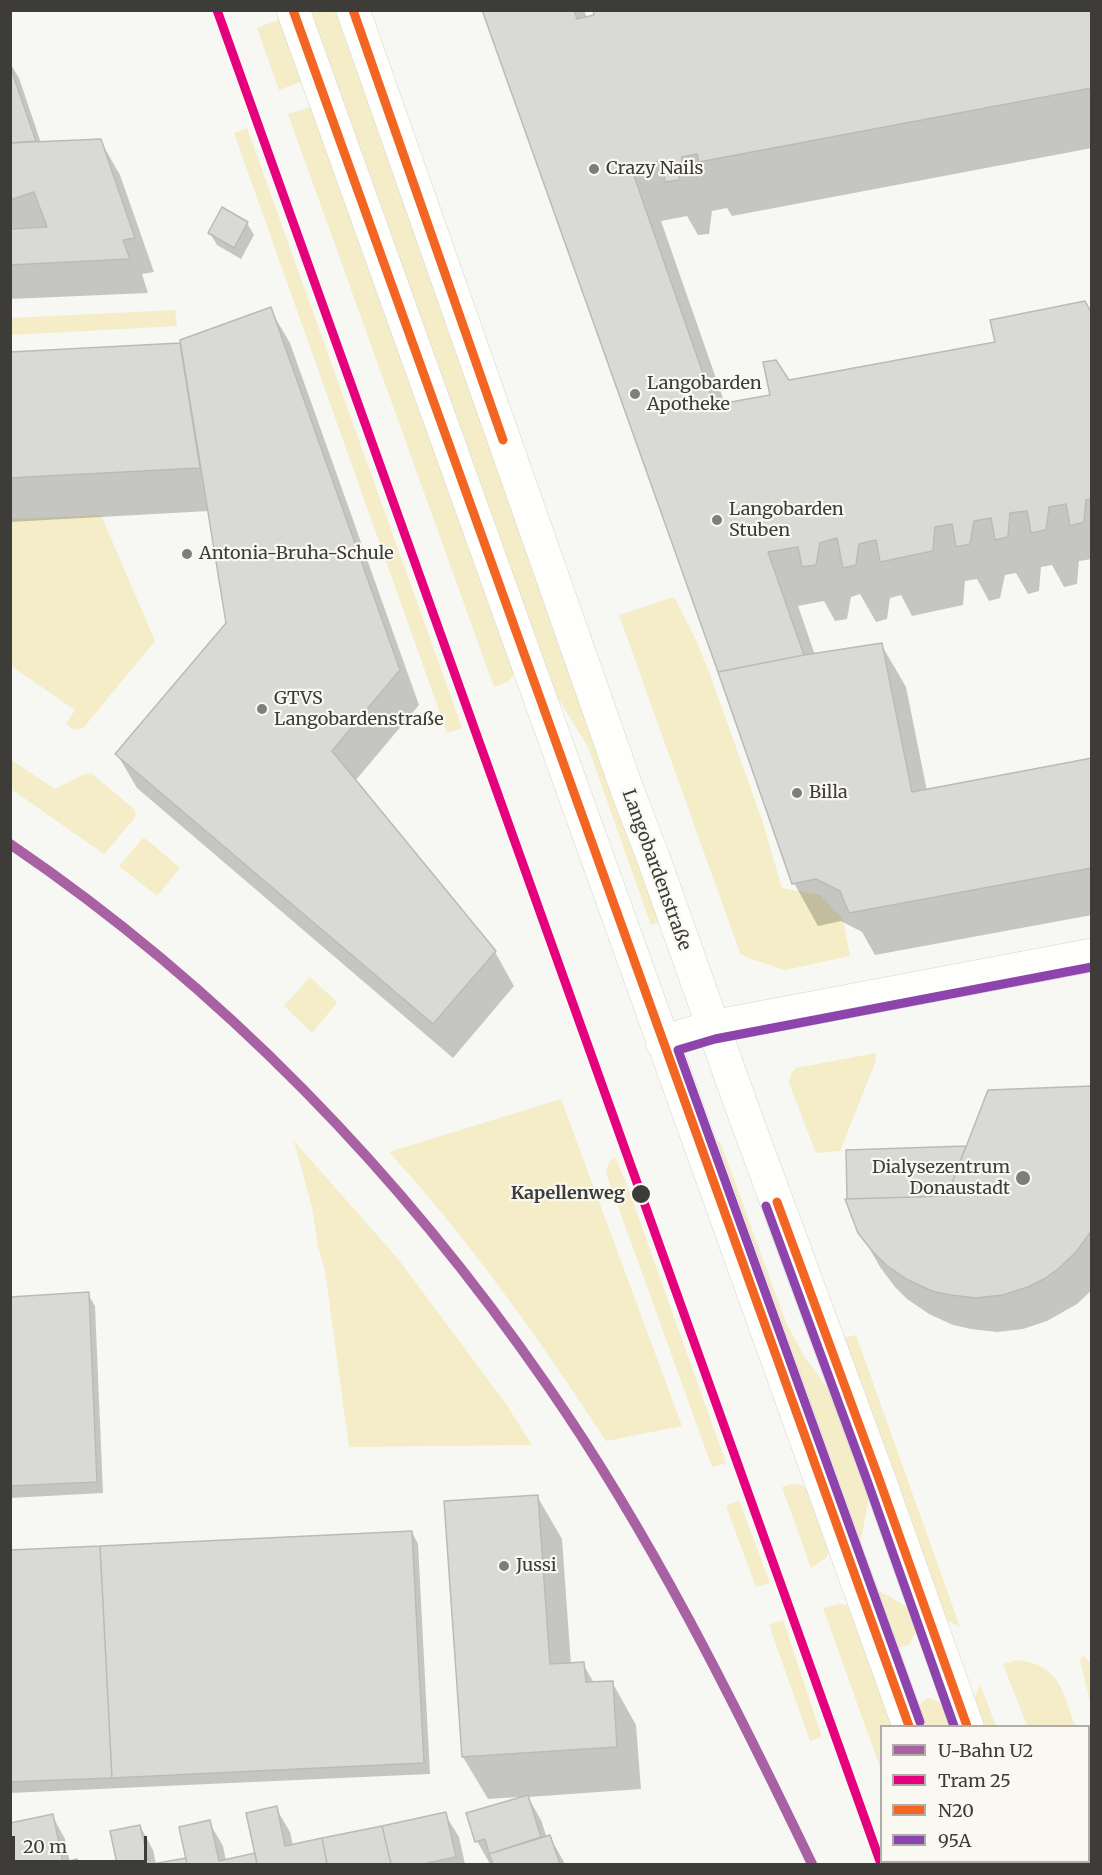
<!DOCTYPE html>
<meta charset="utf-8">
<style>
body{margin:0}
#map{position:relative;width:1102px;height:1875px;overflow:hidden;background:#f7f7f3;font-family:Merriweather,serif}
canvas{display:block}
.frame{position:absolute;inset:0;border:12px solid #3d3c39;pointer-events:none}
.legend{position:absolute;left:880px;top:1725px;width:210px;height:138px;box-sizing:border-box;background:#f9f8f1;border:2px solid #aeada7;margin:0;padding:8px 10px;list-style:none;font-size:18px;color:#3d3c39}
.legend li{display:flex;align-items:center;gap:12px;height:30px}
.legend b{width:30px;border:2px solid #aeada7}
.scale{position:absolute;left:12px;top:1836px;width:135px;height:27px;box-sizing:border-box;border:3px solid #3d3c39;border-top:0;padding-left:8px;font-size:18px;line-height:21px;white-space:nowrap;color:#3d3c39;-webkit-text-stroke:4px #f9f8f1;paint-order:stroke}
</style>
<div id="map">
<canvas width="1102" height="1875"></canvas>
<div class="frame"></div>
<ul class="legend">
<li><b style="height:8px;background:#a862a4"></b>U-Bahn U2</li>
<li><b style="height:8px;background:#e5007d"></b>Tram 25</li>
<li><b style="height:8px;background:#f26522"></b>N20</li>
<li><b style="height:8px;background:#8e44ad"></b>95A</li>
</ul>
<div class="scale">20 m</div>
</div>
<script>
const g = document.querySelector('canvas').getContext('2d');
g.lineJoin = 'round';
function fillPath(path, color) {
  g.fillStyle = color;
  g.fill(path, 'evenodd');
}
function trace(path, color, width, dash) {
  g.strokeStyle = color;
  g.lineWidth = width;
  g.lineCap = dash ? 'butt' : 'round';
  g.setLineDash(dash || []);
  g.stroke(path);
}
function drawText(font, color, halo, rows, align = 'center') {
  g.font = font + ' Merriweather,serif';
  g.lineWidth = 4.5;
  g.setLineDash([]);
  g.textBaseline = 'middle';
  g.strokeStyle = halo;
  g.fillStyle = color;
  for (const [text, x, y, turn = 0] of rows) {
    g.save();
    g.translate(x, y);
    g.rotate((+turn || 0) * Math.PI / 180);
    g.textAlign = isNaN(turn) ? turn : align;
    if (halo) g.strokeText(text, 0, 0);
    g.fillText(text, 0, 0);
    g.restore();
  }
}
const green = new Path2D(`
 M 303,11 L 335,11 L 661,921 L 651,925 L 588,747 L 544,675 Z
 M 280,19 L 303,81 L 279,90 L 257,28 Z
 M 311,107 L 515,668 C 514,681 505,683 494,687 L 288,114 Z
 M 247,128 L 455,708 L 462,728 L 460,729 L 447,733 L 234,133 Z
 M 175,310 L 177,326 L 11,335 L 11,318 Z
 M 101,515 L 155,641 L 84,727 C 76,732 73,729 66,724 L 75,710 L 11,666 L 11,519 Z
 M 674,597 L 696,640 L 708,669 L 762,820 L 782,888 L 820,895 L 843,919 L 850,956 L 785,970 L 748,958 L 740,953 L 619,615 Z
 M 11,760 L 55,789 L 84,774 L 91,773 L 134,809 L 136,814 L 134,819 L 104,854 L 11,789 Z
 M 142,839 L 146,839 L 180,868 L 157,896 L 119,866 Z
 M 310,977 L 336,1001 L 336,1004 L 312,1033 L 284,1006 Z
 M 876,1053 L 875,1063 L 840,1151 L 816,1153 L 789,1083 L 791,1074 L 796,1068 Z
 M 561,1099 L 682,1426 L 606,1441 C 540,1340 471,1242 389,1152 Z
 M 294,1141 L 399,1260 L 506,1404 L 532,1445 L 349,1447 L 325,1271 L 318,1246 L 312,1207 Z
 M 720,1141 L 787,1325 L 806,1359 L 832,1394 L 869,1497 L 860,1545 L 715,1144 Z
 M 615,1157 L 627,1185 L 726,1463 L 712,1467 L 606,1173 L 609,1162 Z
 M 856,1335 L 960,1627 L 948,1621 L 939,1611 L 840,1339 Z
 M 792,1484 L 802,1485 L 809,1492 L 829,1545 L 827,1557 L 811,1568 L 782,1487 Z
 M 739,1500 L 770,1583 L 756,1587 L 726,1506 Z
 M 877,1589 L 910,1609 L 916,1630 L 910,1644 L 899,1648 L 890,1642 Z
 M 840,1604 L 846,1605 L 851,1610 L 895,1726 L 882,1726 L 881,1770 L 823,1608 Z
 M 783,1620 L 822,1737 L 810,1741 L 769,1625 Z
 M 1084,1656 L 1091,1664 L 1091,1706 L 1080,1659 Z
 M 1018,1660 C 1061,1666 1062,1691 1075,1726 L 1027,1726 L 1003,1664 Z
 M 980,1684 L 996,1726 L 978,1726 L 974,1700 Z
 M 928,1698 C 944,1701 947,1713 952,1726 L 919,1726 L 916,1707 Z`);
const shadow = new Path2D(`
 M 483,10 L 584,10 L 587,18 L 1092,10 L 1092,148 L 732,216 L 727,208 L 712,211 L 709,234 L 698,235 L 687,216 L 661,221 L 725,404 L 771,396 L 789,382 L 997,343 L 1092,315 L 1092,559 L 1079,561 L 1077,584 L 1064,587 L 1052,565 L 1041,567 L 1039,591 L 1028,594 L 1016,573 L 1005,575 L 1000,598 L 989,601 L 977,579 L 965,581 L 963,605 L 912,616 L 901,595 L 890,598 L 887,619 L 876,622 L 860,594 L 851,597 L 847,619 L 835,621 L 824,601 L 798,606 L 815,655 L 881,644 L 906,687 L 927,791 L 1092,759 L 1092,915 L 875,955 L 862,932 L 841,921 L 818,926 L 794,883 Z
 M 10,63 L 19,78 L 41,143 L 100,140 L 120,175 L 154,272 L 142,274 L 148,293 L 10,299 Z
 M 247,223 L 254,235 L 241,259 L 217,245 L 210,233 Z
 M 270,309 L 290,343 L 419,705 L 355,781 L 495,952 L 514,986 L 453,1058 L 137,788 L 117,754 L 228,623 L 209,511 L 10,522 L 10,354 L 179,345 L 183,351 Z
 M 1092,1087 L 1092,1290 L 1077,1304 L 1047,1321 L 1023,1329 L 997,1332 L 971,1329 L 953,1325 L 929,1314 L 907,1299 L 895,1287 L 880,1267 L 860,1232 L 965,1147 L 967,1149 Z
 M 88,1294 L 95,1306 L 103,1493 L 10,1498 L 10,1298 Z
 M 537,1496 L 562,1539 L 571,1665 L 583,1664 L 594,1683 L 612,1682 L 636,1725 L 641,1789 L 528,1797 L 541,1820 L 547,1838 L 550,1837 L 565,1864 L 490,1864 L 477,1841 L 519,1797 L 488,1799 L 463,1757 Z
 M 412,1532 L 418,1544 L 430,1774 L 10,1793 L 10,1551 Z
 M 276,1808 L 290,1832 L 293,1846 L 445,1814 L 459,1837 L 465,1864 L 160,1864 L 187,1859 L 209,1822 L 223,1846 L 226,1861 L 256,1854 Z
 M 52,1815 L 65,1839 L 70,1862 L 76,1861 L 78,1864 L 10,1864 L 10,1824 Z
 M 140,1826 L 153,1850 L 156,1864 L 119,1864 L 112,1832 Z`);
const building = new Path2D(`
 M 482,10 L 574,10 L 577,19 L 594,15 L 593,10 L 1092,10 L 1092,88 L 699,162 L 697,154 L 682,157 L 679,180 L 665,182 L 661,161 L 631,167 L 714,405 L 770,395 L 763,362 L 776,360 L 789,380 L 995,342 L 990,320 L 1085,301 L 1092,314 L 1092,499 L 1086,500 L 1084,522 L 1070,526 L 1066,504 L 1049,507 L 1046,530 L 1031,533 L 1027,511 L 1010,513 L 1008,537 L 995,540 L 991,518 L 974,521 L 970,544 L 956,547 L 952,524 L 935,527 L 933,551 L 880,562 L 876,540 L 859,544 L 856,565 L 843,568 L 837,538 L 820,543 L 816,565 L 802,567 L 798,547 L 768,552 L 804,655 L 718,672 Z
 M 10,66 L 36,141 L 10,143 Z
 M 101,139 L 135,238 L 123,240 L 130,259 L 10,265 L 10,229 L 47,227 L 34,192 L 10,200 L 10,143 Z
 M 222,207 L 248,222 L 234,248 L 208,233 Z
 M 271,307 L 400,670 L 332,751 L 496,951 L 433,1024 L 115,754 L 226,623 L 180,340 Z
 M 180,343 L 200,468 L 10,478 L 10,352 Z
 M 882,643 L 912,792 L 1092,758 L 1092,868 L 849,913 L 840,891 L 816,879 L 792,884 L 718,672 L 804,655 Z
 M 1092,1086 L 1092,1230 L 1077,1251 L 1057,1270 L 1044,1279 L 1028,1287 L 1003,1295 L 976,1298 L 950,1295 L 932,1291 L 908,1280 L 886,1265 L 873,1252 L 858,1233 L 845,1199 L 947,1196 L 988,1090 Z
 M 966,1146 L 947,1196 L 847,1199 L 846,1150 Z
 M 89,1292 L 97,1482 L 10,1486 L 10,1297 Z
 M 538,1495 L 550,1664 L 584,1662 L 586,1682 L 613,1681 L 617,1747 L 462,1757 L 444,1501 Z
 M 412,1531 L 424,1763 L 112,1778 L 100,1546 Z
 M 100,1546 L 112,1778 L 10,1782 L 10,1550 Z
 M 528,1795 L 541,1837 L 489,1854 L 485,1839 L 475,1842 L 466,1813 Z
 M 277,1806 L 285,1846 L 322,1838 L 327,1864 L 257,1864 L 246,1813 Z
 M 446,1812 L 456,1857 L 423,1864 L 391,1864 L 382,1826 Z
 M 53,1814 L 63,1863 L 54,1864 L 10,1864 L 10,1823 Z
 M 210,1820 L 219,1861 L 255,1853 L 257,1864 L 187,1864 L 179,1827 Z
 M 140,1825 L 149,1864 L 117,1864 L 110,1831 Z
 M 382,1826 L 391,1864 L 327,1864 L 322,1838 Z
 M 550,1835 L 560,1864 L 493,1864 L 489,1854 Z
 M 186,1858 L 187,1864 L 152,1864 Z
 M 77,1859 L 78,1864 L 54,1864 L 63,1863 Z`);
const minor = new Path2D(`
 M 293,10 L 909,1726
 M 353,10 L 628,792 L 653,857 L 740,1102 L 879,1479 L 967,1726
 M 662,1042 L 712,1027 L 1092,955
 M 958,1862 L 959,1864
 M 1016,1862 L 1018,1864`);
const bus1 = new Path2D(`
 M 293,10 L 909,1726
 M 353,10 L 503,440
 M 777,1202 L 879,1479 L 967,1726`);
const bus2 = new Path2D(`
 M 766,1206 L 868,1483 L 954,1726
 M 920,1722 L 678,1050 L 715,1039 L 1092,967`);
const tram1 = new Path2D(`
 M 217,10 L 881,1864`);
const metro1 = new Path2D(`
 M 10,844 C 222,988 402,1175 547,1385 C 651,1535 733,1700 812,1864`);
const markers = [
 [594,169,6,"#7e7d7a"],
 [635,394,6,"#7e7d7a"],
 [717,520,6,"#7e7d7a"],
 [187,554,6,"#7e7d7a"],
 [262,709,6,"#7e7d7a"],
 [797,793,6,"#7e7d7a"],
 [1023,1178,8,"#7e7d7a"],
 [641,1194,10,"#3d3c39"],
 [504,1566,6,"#7e7d7a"]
];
const poiNames = [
 ["Crazy Nails",606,169],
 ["Langobarden",647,384],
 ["Apotheke",647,405],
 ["Langobarden",729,510],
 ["Stuben",729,531],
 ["Antonia-Bruha-Schule",199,554],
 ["GTVS",274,699],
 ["Langobardenstraße",274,720],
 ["Billa",809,793],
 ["Dialysezentrum",1010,1168,"right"],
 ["Donaustadt",1010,1189,"right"],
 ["Jussi",516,1566]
];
const streetNames = [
 ["Langobardenstraße",656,870,70]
];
const stopNames = [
 ["Kapellenweg",625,1194]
];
fillPath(green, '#f4edc8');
fillPath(shadow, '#0003');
fillPath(building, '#d9d9d6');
trace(building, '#babab7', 1.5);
trace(minor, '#d4d4d1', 34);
trace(minor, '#fefefd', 33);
trace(bus1, '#f26522', 9);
trace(bus2, '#8e44ad', 9);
trace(tram1, '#e5007d', 9);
trace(metro1, '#a862a4', 10);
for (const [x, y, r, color] of markers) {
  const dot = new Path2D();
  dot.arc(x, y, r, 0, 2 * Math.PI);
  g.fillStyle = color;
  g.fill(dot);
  trace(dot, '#f9f8f1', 2);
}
drawText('18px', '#3d3c39', '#f9f8f1', poiNames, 'left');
drawText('18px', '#3d3c39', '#f9f8f1', streetNames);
drawText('bold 18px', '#3d3c39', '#f9f8f1', stopNames, 'right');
</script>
